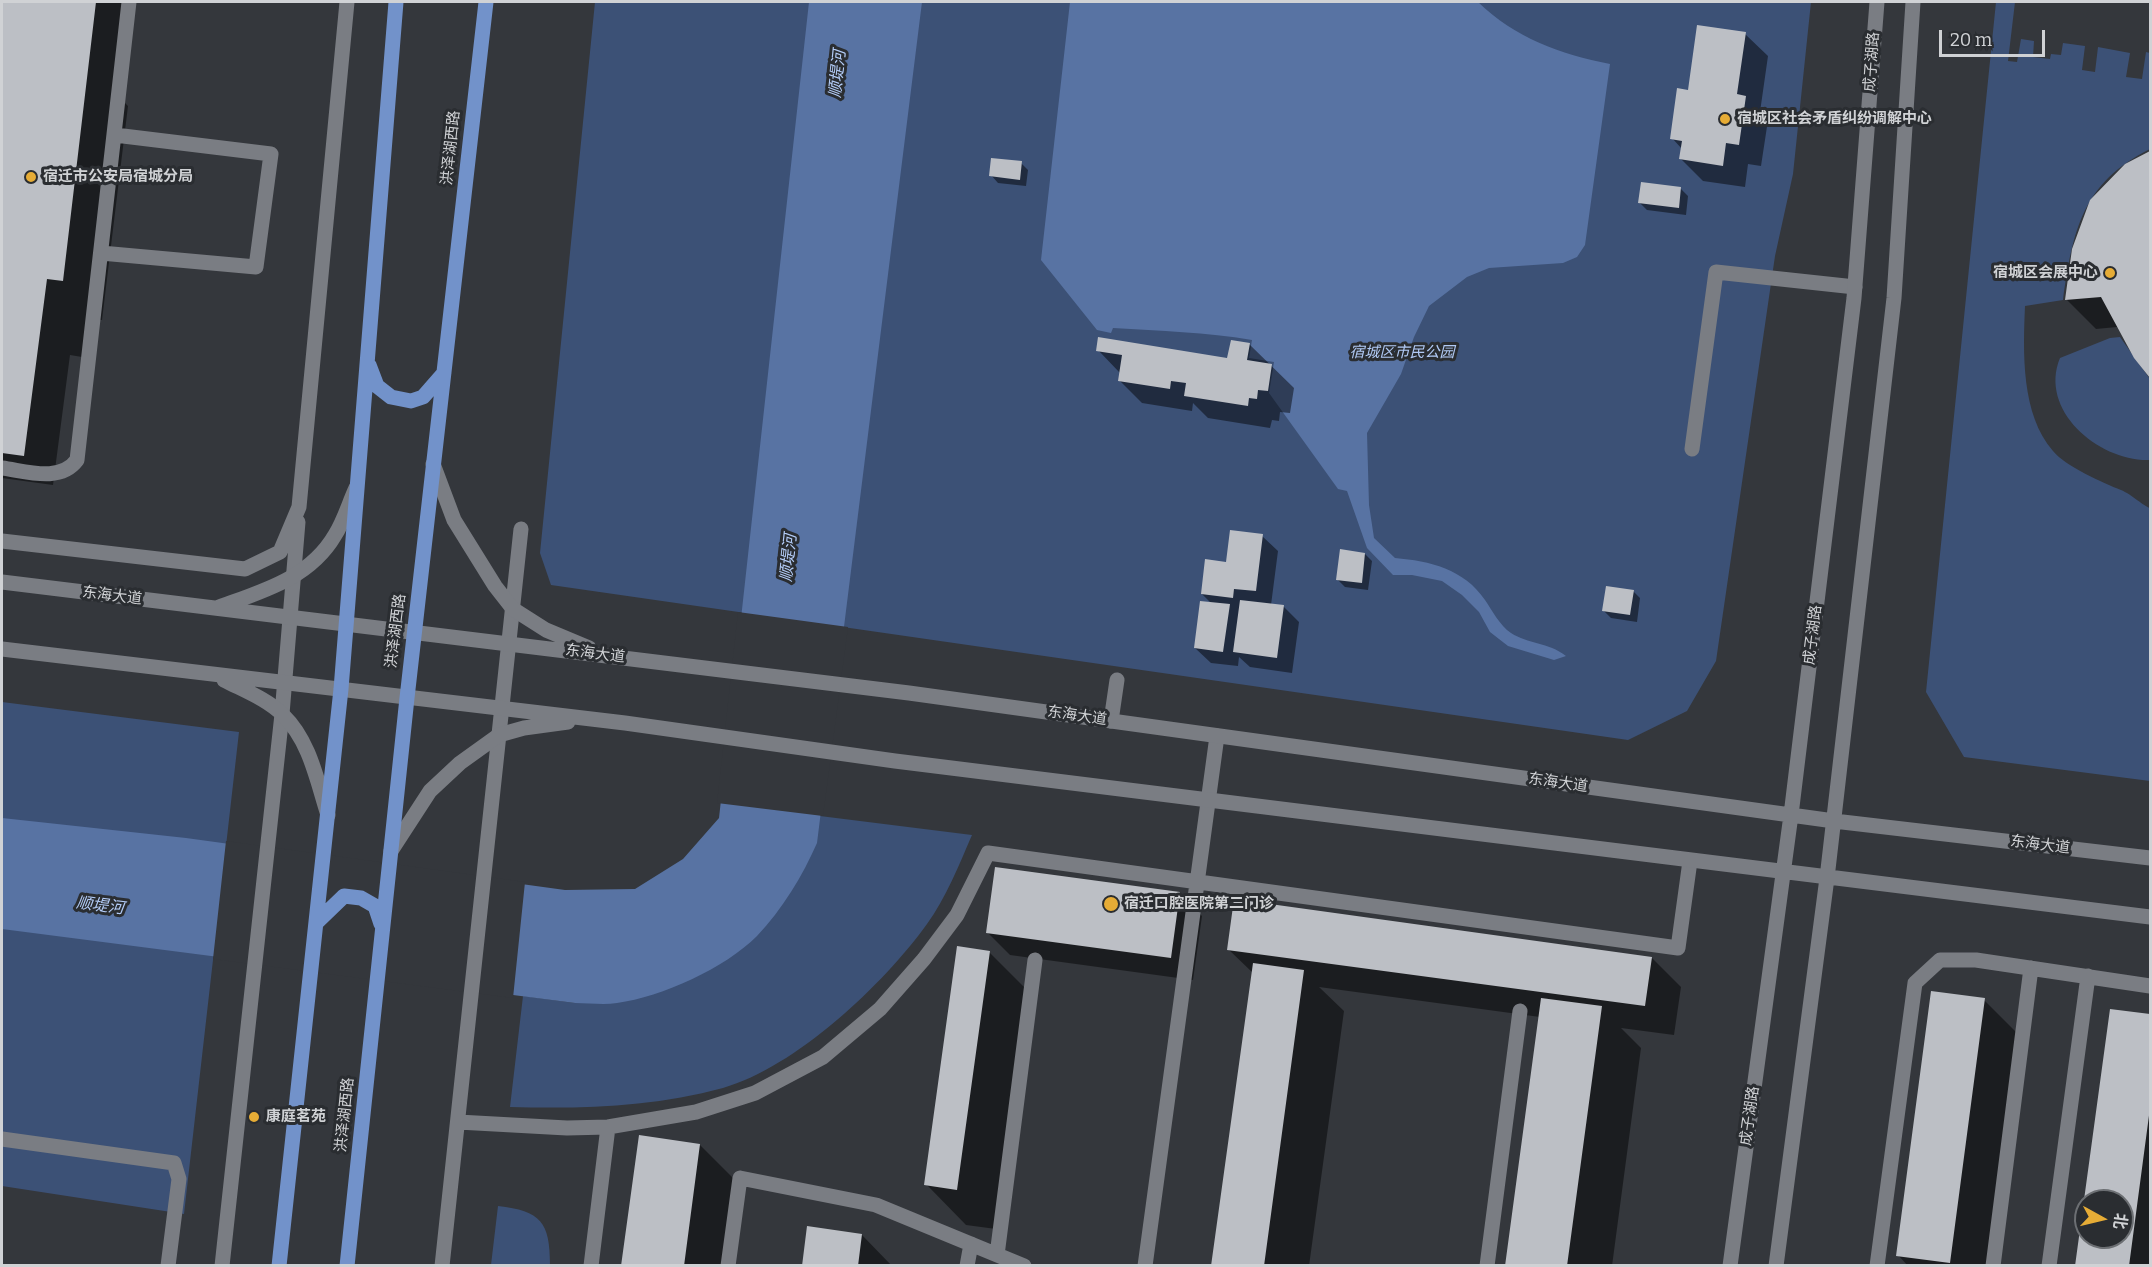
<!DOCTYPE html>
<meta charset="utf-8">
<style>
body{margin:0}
#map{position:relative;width:2152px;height:1267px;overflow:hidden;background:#34373c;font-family:Bitter,"Noto Sans SC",serif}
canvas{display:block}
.frame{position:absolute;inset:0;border:3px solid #d0d2d5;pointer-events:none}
.north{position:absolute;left:2074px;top:1189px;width:60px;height:60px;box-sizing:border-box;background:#2a2d31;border:2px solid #6c6f73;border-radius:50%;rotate:98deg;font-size:16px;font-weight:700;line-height:24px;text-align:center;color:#d0d2d5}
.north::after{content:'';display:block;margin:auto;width:21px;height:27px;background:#e6ac36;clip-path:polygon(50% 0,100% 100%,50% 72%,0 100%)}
.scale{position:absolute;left:1939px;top:30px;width:106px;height:27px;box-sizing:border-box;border:3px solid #d0d2d5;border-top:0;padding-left:8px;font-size:18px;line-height:21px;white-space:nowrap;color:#d0d2d5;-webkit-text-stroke:4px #2a2d31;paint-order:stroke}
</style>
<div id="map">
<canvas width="2152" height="1267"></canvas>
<div class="frame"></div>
<div class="north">北</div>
<div class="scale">20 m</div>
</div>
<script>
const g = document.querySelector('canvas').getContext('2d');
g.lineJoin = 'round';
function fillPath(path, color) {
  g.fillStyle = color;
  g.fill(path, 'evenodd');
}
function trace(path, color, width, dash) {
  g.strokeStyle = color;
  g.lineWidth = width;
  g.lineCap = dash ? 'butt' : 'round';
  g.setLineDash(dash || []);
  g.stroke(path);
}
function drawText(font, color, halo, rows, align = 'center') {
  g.font = font + ' Bitter,"Noto Sans SC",serif';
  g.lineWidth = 6;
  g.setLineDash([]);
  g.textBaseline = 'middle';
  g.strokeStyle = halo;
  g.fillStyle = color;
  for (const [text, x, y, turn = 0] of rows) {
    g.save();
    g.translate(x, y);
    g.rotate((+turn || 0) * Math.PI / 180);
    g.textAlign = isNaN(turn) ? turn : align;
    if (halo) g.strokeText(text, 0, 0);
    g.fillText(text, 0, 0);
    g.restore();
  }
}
const green = new Path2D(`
 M 595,2 L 1811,2 L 1793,174 L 1775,256 L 1716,661 L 1687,711 L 1628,740 L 551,585 L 540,553 Z
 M 1996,2 L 2015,2 L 2008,61 L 2017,62 L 2021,39 L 2034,41 L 2033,57 L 2050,59 L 2051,54 L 2061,55 L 2063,43 L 2085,46 L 2082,70 L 2095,72 L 2098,47 L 2130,53 L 2126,77 L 2142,79 L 2146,52 L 2150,53 L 2150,149 C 2082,183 2073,230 2063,300 L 2025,306 C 2023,353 2021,414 2053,451 C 2065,466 2103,483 2121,490 C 2131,494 2145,507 2150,508 L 2150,781 L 1964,757 L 1926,692 Z
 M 2120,337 L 2150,379 L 2150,460 C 2100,462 2038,411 2060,358 L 2110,338 Z
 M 2,702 L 239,732 L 184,1214 L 2,1186 Z
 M 820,816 L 972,835 C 959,865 946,898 927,924 C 883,985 796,1067 723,1088 C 654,1107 582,1109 510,1107 L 523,996 L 575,1003 L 616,1003 Z
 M 498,1206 C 541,1211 550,1222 550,1265 L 491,1265 Z`);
const water = new Path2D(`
 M 809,2 L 922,2 L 817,843 C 803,875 782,910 757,936 C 725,968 662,997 617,1003 C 604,1005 589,1003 575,1003 L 2,929 L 2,818 L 186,838 L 565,890 L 635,889 L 683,859 L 719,818 Z
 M 1070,2 L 1478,2 C 1515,38 1560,54 1610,64 L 1585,245 L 1577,257 L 1563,263 L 1489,268 L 1467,277 L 1429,306 L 1414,337 L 1401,374 L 1367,433 L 1369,505 L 1374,538 L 1395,558 C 1430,561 1464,569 1485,600 C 1492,610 1500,626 1511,633 C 1528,644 1548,642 1566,656 L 1554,660 L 1508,646 L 1490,632 L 1479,612 L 1462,595 L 1442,581 L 1412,575 L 1393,575 L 1367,548 L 1347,491 L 1338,489 L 1269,393 L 1274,362 L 1249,358 L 1252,340 C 1206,332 1160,331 1113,328 L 1111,333 L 1097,330 L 1041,260 Z`);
const pier = new Path2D(`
 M 738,612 L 848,627 L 823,816 L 717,803 Z
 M 226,841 L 525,882 L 513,998 L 213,959 Z`);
const shadow = new Path2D(`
 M 2,2 L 128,2 L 117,95 L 128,106 L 102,320 L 87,319 L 82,357 L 70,355 L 53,485 L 2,478 Z
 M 1745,34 L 1768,56 L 1760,112 L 1768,120 L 1761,166 L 1748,164 L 1745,187 L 1703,181 L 1681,159 L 1682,149 L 1672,138 L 1689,92 Z
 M 2150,153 L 2150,377 L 2117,327 L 2096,329 L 2067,300 L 2126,165 Z
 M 1021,163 L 1028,170 L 1026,186 L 998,183 L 991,175 Z
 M 1681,189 L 1688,196 L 1686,215 L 1647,210 L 1640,203 Z
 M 1249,344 L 1294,388 L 1290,413 L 1280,412 L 1279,421 L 1272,420 L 1270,428 L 1208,418 L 1193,403 L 1192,411 L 1142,403 L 1119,380 L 1120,373 L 1098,350 L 1229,359 Z
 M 1262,536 L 1278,551 L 1271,605 L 1284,607 L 1299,622 L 1292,673 L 1250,667 L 1239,657 L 1238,666 L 1211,663 L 1195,648 L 1212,604 L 1202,594 L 1227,563 Z
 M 1365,554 L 1372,561 L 1368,590 L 1345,587 L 1338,580 Z
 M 1633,591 L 1640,598 L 1637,622 L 1611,618 L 1604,611 Z
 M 1179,893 L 1202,916 L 1193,980 L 1010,955 L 987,932 Z
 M 1228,949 L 1652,958 L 1681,987 L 1674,1035 L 1621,1028 L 1641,1048 L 1612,1266 L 1506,1266 L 1540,1017 L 1319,987 L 1344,1011 L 1309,1266 L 1213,1266 L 1253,973 Z
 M 989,952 L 1029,992 L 996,1229 L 966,1225 L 926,1184 Z
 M 1984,1000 L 2024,1040 L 1994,1266 L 1908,1266 L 1898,1255 Z
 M 2111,1011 L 2150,1016 L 2150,1266 L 2076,1266 ZM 2086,1201 L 2122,1201 L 2122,1237 L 2086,1237 Z
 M 700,1145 L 740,1185 L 729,1266 L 622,1266 Z
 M 862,1235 L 892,1266 L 803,1266 Z`);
const building = new Path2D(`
 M 2,2 L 96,2 L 63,281 L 47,279 L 24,456 L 2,453 Z
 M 1697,25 L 1746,32 L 1737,94 L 1746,96 L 1739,145 L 1726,143 L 1723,166 L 1679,159 L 1682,141 L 1670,139 L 1677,88 L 1688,90 Z
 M 2150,151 L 2150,378 L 2134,358 L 2101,297 L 2065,300 L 2072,249 L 2090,200 L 2125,164 Z
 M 991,158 L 1022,161 L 1020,180 L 989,176 Z
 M 1641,182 L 1681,187 L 1679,208 L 1638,203 Z
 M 1098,337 L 1227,358 L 1231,340 L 1250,343 L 1247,360 L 1272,364 L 1268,391 L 1258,390 L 1257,399 L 1249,398 L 1248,406 L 1184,396 L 1186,383 L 1171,381 L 1170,389 L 1118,381 L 1122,355 L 1096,351 Z
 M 1230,530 L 1263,534 L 1256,591 L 1234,589 L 1233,598 L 1201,594 L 1205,559 L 1226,562 Z
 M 1340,549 L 1365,553 L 1362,583 L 1336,580 Z
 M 1606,586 L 1634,590 L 1630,615 L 1602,611 Z
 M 1240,600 L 1284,605 L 1277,658 L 1233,652 Z
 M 1200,601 L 1230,604 L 1223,652 L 1194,648 Z
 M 995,867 L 1180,892 L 1171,958 L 986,933 Z
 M 1234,899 L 1652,957 L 1645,1006 L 1227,950 Z
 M 957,946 L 990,951 L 957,1190 L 924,1185 Z
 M 1253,963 L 1304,970 L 1264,1266 L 1211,1266 Z
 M 1931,991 L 1985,998 L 1950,1263 L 1896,1256 Z
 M 1541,998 L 1602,1006 L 1567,1266 L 1505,1266 Z
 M 2110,1009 L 2150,1014 L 2150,1108 L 2129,1266 L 2075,1266 ZM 2086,1201 L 2122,1201 L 2122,1237 L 2086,1237 Z
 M 639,1135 L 700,1144 L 684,1266 L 621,1266 Z
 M 807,1226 L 862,1234 L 858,1266 L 802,1266 Z`);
const lane = new Path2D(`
 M 101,253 L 256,267 L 271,154 L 115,135
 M 1692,449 L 1716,272 L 1855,287
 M 2,468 C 26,471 60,483 77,460 L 129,2
 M 2,541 L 245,569 L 280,552 L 299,507 L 347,2
 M 1111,721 L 1117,680
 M 458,1122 L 567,1128 L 608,1127 L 696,1112 L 755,1093 L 823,1057 L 880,1009 L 924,959 L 957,915 L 988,853 L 1678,948 L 1690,861
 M 997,1255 L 1035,960
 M 222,1266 L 282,714 L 298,522
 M 442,1266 L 521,529
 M 591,1266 L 608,1127
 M 728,1266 L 740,1178 L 876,1205 L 1024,1266
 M 967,1266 L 971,1244
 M 1145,1266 L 1217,736
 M 1487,1266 L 1520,1011
 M 1877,1266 L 1915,983 L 1940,960 L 1976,960 L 2150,986
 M 1993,1266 L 2031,968
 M 2049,1266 L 2088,976`);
const street = new Path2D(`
 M 2,1139 L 174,1163 L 179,1179 L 168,1266`);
const secondary = new Path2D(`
 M 433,464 L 454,520 L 495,586 L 513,609 L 546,630 L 589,648
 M 2,582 L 909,693 L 1834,821 L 2150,858
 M 219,607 C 263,591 310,578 335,535 C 344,521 349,503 356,488
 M 2,649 L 625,723 L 895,761 L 2150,917
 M 224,680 C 243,690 267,699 283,715 C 310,741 317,781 328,815
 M 391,851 L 430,791 L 460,763 L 499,735 L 524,728 L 568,722
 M 1730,1266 L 1791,815 L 1854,298 L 1877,2
 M 1776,1266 L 1827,878 L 1894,298 L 1913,2`);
const primary = new Path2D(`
 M 369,365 L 377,386 L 391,397 L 411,401 L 423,397 L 444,373
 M 316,923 L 344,896 L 361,898 L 375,906 L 381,924
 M 279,1266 L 341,689 L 396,2
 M 347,1266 L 407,698 L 486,2`);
const markers = [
 [1725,119,6,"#e6ac36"],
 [31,177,6,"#e6ac36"],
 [2110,273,6,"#e6ac36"],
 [1111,904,8,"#e6ac36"],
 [254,1117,6,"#e6ac36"]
];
const streetNames = [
 ["成子湖路",1872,62,-86],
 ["洪泽湖西路",451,148,-84],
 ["东海大道",112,596,7],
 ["洪泽湖西路",396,631,-83],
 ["成子湖路",1813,635,-83],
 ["东海大道",595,654,7],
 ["东海大道",1077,716,8],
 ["东海大道",1558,783,8],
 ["东海大道",2040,845,7],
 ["洪泽湖西路",345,1115,-84],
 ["成子湖路",1750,1116,-82]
];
const poiNames = [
 ["宿城区社会矛盾纠纷调解中心",1737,119],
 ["宿迁市公安局宿城分局",43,177],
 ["宿城区会展中心",2098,273,"right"],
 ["宿迁口腔医院第二门诊",1124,904],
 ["康庭茗苑",266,1117]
];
const parkNames = [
 ["宿城区市民公园",1402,353]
];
const waterNames = [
 ["顺堤河",838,74,-84],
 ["顺堤河",789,558,-84],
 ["顺堤河",100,906,7]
];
fillPath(green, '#3c5176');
fillPath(water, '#5873a3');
fillPath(pier, '#34373c');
fillPath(shadow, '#0007');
fillPath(building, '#bcbfc5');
trace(lane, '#7a7d83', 15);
trace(street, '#7a7d83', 15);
trace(secondary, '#7a7d83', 15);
trace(primary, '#7292ca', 15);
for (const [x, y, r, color] of markers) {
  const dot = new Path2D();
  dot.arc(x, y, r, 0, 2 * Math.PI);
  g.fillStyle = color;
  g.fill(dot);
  trace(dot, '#2a2d31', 2);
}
drawText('15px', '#d0d2d5', '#2a2d31', streetNames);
drawText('bold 15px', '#d0d2d5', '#2a2d31', poiNames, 'left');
drawText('italic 15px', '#b1caf5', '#2a2d31', parkNames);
drawText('italic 16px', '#b3ccf7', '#2a2d31', waterNames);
</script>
